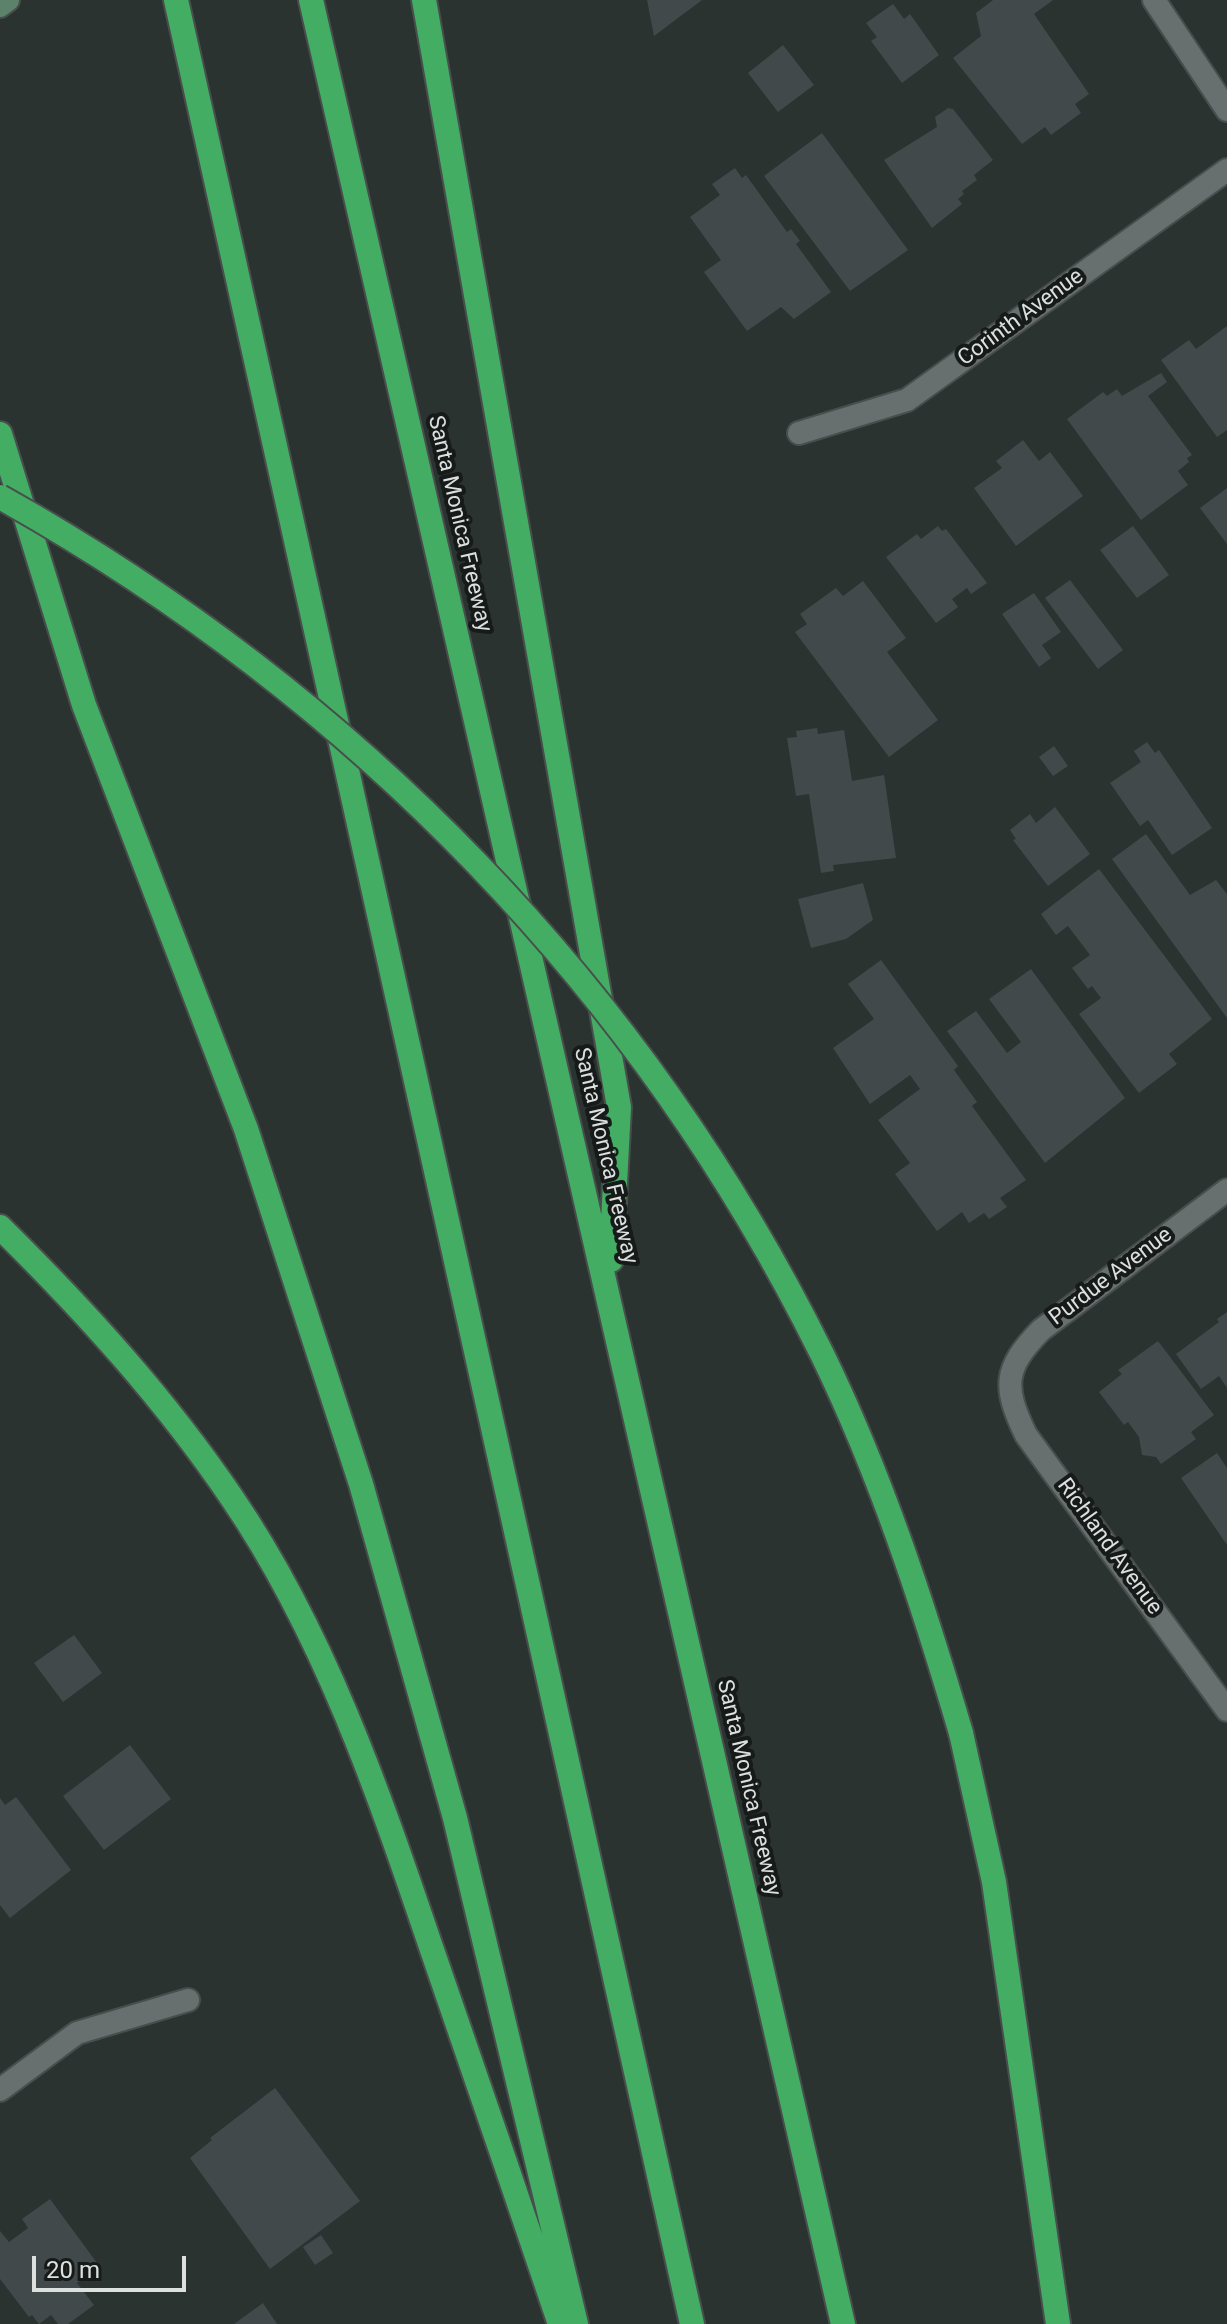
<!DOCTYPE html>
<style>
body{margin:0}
#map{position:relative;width:1227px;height:2324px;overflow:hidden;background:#2b3331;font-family:Roboto,sans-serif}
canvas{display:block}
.scale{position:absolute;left:32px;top:2256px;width:154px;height:36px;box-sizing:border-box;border:4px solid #dce1e0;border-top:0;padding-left:10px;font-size:24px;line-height:28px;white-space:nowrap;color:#dce1e0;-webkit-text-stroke:6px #161a19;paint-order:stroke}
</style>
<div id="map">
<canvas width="1227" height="2324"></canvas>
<div class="scale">20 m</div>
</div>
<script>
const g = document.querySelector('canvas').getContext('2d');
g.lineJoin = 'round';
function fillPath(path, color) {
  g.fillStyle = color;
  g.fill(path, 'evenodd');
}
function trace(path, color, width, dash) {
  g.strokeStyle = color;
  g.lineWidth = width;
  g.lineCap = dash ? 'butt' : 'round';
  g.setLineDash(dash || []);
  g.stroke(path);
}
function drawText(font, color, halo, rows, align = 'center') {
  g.font = font + ' Roboto,sans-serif';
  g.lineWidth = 8;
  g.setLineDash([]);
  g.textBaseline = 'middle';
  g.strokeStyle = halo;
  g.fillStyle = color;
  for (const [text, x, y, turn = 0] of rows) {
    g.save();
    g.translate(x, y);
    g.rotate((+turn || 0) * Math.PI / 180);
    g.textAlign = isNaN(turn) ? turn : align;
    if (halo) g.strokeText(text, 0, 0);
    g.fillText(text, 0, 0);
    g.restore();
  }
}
const building = new Path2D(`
 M 647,0 L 702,0 L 654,36 Z
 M 993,0 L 1053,0 L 1034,14 L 1089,94 L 1075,104 L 1081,113 L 1051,135 L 1045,127 L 1022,144 L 953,58 L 981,36 L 976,13 Z
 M 893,4 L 904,19 L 910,14 L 939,55 L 902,83 L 871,41 L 877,37 L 866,23 Z
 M 783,45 L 814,85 L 778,112 L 748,73 Z
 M 948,108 L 953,109 L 993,160 L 974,175 L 977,180 L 962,191 L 964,194 L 958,199 L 962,204 L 932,228 L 884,160 L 937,127 L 935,117 Z
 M 822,133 L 908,250 L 850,291 L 764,176 Z
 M 735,168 L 742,178 L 746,175 L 787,232 L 791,229 L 800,241 L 796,244 L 831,292 L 794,319 L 781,307 L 747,331 L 704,272 L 721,260 L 690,217 L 720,195 L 712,184 Z
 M 1227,326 L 1227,430 L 1217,437 L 1161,360 L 1189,340 L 1196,349 Z
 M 1161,373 L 1167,382 L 1148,396 L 1192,455 L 1187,458 L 1189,462 L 1178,471 L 1188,485 L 1141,520 L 1067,419 L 1103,392 L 1107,396 L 1117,389 L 1122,396 Z
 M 1023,440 L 1039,461 L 1050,452 L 1083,496 L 1016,546 L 974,488 L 1002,468 L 996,461 Z
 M 1227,488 L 1227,544 L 1200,508 Z
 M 938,526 L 942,531 L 946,529 L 987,583 L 971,594 L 967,588 L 952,599 L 958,607 L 936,623 L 886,557 L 917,534 L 921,539 Z
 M 1133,526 L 1169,575 L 1137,598 L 1100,550 Z
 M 1070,580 L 1123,650 L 1098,669 L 1045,598 Z
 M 863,581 L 906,638 L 887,652 L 938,720 L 889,757 L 795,632 L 807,624 L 800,614 L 836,588 L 843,596 Z
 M 1034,593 L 1061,632 L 1042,645 L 1051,658 L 1039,667 L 1002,614 Z
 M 817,728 L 818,734 L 844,730 L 852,781 L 884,775 L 896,858 L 833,865 L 834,871 L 821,873 L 809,794 L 796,796 L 787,738 L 797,737 L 796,731 Z
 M 1147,742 L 1155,753 L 1159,750 L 1212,828 L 1172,855 L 1148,820 L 1140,826 L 1110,783 L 1141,762 L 1134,751 Z
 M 1054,746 L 1068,766 L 1053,776 L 1039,757 Z
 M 1055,807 L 1090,854 L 1048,886 L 1013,840 L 1016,839 L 1010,830 L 1030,814 L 1036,823 Z
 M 1146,834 L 1190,895 L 1216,880 L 1227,894 L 1227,1018 L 1112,859 Z
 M 1099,869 L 1212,1019 L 1169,1054 L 1177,1064 L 1139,1093 L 1079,1014 L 1101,998 L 1092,986 L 1088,989 L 1072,968 L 1090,955 L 1068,926 L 1056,935 L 1041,914 Z
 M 863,883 L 873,920 L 846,939 L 811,948 L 798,899 Z
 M 881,960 L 958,1066 L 954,1070 L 977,1102 L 972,1106 L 1026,1180 L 1000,1198 L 1007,1207 L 989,1219 L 984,1213 L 969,1223 L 962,1212 L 937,1231 L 895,1174 L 910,1163 L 878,1120 L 920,1089 L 910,1075 L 870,1104 L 833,1048 L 874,1019 L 848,984 Z
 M 1031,969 L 1125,1098 L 1045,1163 L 947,1031 L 976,1011 L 1007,1053 L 1021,1042 L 989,999 Z
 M 1227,1312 L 1227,1388 L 1219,1376 L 1201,1389 L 1176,1354 L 1219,1322 L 1217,1319 Z
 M 1158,1341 L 1214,1415 L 1191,1432 L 1196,1439 L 1161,1464 L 1156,1457 L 1142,1455 L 1139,1437 L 1128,1422 L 1124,1425 L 1099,1392 L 1122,1374 L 1118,1370 Z
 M 1217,1453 L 1227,1468 L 1227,1545 L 1181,1478 Z
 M 74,1635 L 102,1673 L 63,1702 L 34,1663 Z
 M 130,1745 L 171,1799 L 104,1850 L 63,1796 Z
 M 16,1797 L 71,1870 L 10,1918 L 0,1905 L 0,1798 L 5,1805 Z
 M 275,2088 L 360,2201 L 270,2269 L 190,2158 L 212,2140 L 210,2138 Z
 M 50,2199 L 100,2267 L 77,2283 L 94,2305 L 68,2324 L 58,2324 L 51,2315 L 39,2324 L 32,2315 L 29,2317 L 0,2279 L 0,2231 L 9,2242 L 28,2228 L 22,2219 Z
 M 321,2235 L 333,2253 L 315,2265 L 303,2247 Z
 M 263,2303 L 277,2324 L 234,2324 Z`);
const minor = new Path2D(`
 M 1154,0 L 1227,110
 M 799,433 L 907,400 L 1227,170
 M 1227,1190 L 1041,1330 C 1003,1369 1003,1387 1026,1435 L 1227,1710
 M 0,2090 L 77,2033 L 188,2000`);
const secondary = new Path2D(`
 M 0,6 L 8,0`);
const motorway = new Path2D(`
 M 176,0 L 692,2324
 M 311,0 L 843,2324
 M 424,0 L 619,1107 L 611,1260
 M 0,434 L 84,705 L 246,1129 L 361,1484 L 455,1818 L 576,2324
 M 0,1227 C 85,1311 165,1399 232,1498 C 324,1633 378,1791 430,1944 C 474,2071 517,2197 560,2324
 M 961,1733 L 994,1882 L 1058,2324`);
const motorwayBridge = new Path2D(`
 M 0,497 C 355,696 641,988 822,1354 C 881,1475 923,1604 961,1733`);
const streetNames = [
 ["Corinth Avenue",1021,318,-36],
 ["Santa Monica Freeway",459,524,77],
 ["Santa Monica Freeway",605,1156,77],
 ["Purdue Avenue",1111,1277,-37],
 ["Richland Avenue",1109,1547,54],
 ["Santa Monica Freeway",748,1788,77]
];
fillPath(building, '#41494a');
trace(minor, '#484e4d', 26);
trace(secondary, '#484e4d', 26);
trace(motorway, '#484e4d', 28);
trace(minor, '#67706e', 22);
trace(secondary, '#5c826b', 22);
trace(motorway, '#43ad63', 24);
trace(motorwayBridge, '#484e4d', 28, []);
trace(motorwayBridge, '#43ad63', 24);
drawText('22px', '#dce1e0', '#161a19', streetNames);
</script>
